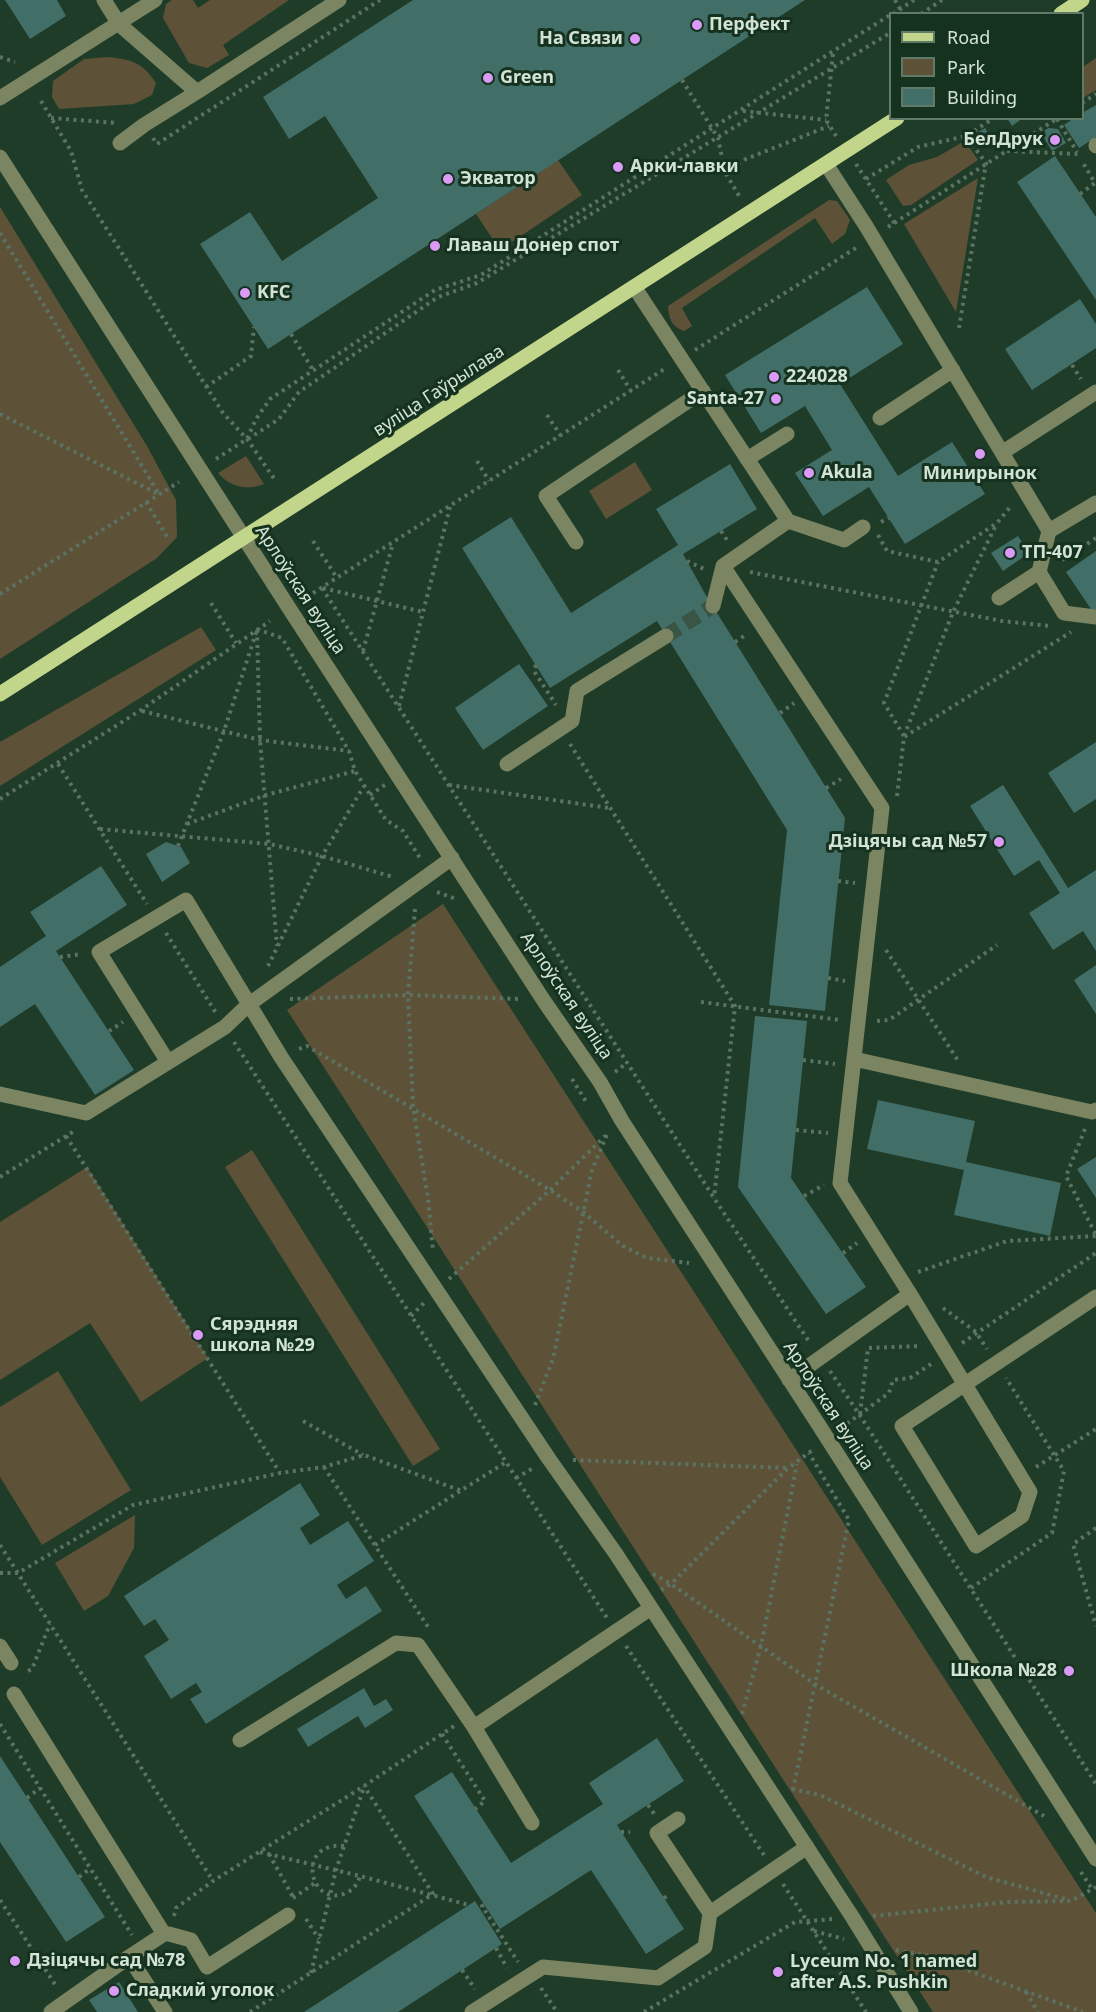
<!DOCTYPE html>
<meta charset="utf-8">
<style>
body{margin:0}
#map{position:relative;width:1096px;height:2012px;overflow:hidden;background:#1f3c29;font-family:"Noto Sans",sans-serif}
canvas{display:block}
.legend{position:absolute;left:889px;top:12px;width:195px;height:108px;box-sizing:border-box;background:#15321f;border:2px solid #617968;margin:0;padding:8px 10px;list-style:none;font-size:18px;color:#d2e3d6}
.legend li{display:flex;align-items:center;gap:12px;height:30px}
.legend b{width:30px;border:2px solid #617968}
</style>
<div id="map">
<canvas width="1096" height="2012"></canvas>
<ul class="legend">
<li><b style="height:8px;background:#c1d58b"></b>Road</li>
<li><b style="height:16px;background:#5d5237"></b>Park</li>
<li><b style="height:16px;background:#426e68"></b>Building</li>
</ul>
</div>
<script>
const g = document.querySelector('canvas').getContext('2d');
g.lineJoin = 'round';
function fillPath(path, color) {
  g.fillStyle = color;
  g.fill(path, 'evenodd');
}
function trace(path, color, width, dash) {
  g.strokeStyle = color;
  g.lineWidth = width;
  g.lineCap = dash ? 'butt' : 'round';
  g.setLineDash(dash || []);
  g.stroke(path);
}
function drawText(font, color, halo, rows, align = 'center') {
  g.font = font + ' "Noto Sans",sans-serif';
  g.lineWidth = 6;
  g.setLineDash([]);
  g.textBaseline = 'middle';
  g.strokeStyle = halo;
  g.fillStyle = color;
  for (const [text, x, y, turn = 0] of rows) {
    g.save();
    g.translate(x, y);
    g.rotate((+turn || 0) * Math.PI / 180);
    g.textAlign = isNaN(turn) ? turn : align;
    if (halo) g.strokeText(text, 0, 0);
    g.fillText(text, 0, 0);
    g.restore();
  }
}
const green = new Path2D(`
 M 172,0 L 193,0 L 198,8 L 210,0 L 289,0 L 223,45 L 229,55 L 207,68 L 189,63 L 163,18 L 166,4 Z
 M 109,57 C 133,60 143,63 156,83 L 152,95 L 134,104 L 59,109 L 52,97 L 53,81 L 84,59 Z
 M 1096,58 L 1096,90 L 1083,98 L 1083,67 Z
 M 961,143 L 967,144 L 978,160 L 911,205 L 903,206 L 886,180 L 909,165 L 937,157 Z
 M 558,160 L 582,195 L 500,250 L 476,214 Z
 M 978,178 L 956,312 L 904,224 Z
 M 829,200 L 837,201 L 850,220 L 845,234 L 832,244 L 815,218 L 682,308 L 692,326 L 684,331 C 671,326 669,318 668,306 Z
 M 0,207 L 147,446 L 176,500 L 177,537 L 157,558 L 0,659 Z
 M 246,456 L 264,484 C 247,491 230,487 218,473 Z
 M 635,462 L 652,490 L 606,519 L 589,491 Z
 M 201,627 L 216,650 L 0,786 L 0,742 Z
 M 443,904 L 1096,1913 L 1096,2012 L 933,2012 L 287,1010 Z
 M 252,1150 L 440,1449 L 413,1466 L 225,1167 Z
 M 87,1167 L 208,1358 L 141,1402 L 90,1323 L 0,1380 L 0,1222 Z
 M 58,1371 L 131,1490 L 42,1545 L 0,1477 L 0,1407 Z
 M 135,1515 L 134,1548 L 108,1596 L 84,1611 L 55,1563 Z`);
const building = new Path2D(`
 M 5,0 L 57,0 L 66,16 L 30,39 Z
 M 413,0 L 805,0 L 268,349 L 200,244 L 250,212 L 282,261 L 378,198 L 325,116 L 289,139 L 263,97 Z
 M 1096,105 L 1096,137 L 1079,148 L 1064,125 L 1074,118 L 1082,118 L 1082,113 Z
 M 1007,118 L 1023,118 L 1012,126 Z
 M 985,128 L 991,138 L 980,145 L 973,135 Z
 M 1049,128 L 1058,129 L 1066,143 L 1052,151 L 1044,138 L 1045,130 Z
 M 1055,156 L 1096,217 L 1096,300 L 1017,182 Z
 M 439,240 L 442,245 L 431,252 L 428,247 Z
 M 867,287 L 903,344 L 840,384 L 898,476 L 952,442 L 985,494 L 905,544 L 869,487 L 823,516 L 795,473 L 832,450 L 805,406 L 761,433 L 725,375 Z
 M 1080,299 L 1096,324 L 1096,348 L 1032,390 L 1005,349 Z
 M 730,464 L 757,509 L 683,554 L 704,592 L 845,818 L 825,1011 L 769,1005 L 787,830 L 657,621 L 550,688 L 462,548 L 511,517 L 571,613 L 678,545 L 656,509 Z
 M 1018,536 L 1029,553 L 1003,571 L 991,553 Z
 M 1096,551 L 1096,609 L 1093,612 L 1066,572 Z
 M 519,664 L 548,706 L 483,750 L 455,708 Z
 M 1096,742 L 1096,799 L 1074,813 L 1048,773 Z
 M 1003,785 L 1068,888 L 1096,870 L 1096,951 L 1083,931 L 1053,950 L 1029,913 L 1060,893 L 1039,860 L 1014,876 L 970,806 Z
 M 166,842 L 181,847 L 190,863 L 162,882 L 146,854 Z
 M 101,866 L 127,905 L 56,951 L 134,1070 L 95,1095 L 35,1004 L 0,1027 L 0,967 L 46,936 L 30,912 Z
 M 1096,965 L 1096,1014 L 1074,980 Z
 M 755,1016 L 807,1021 L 791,1178 L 866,1287 L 826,1314 L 738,1187 Z
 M 878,1100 L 975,1121 L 966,1162 L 1061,1183 L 1050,1236 L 954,1215 L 964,1170 L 867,1149 Z
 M 1096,1157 L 1096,1198 L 1077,1169 Z
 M 300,1483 L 320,1515 L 300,1528 L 310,1545 L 348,1521 L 374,1561 L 337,1585 L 346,1599 L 366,1586 L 382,1611 L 206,1724 L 190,1699 L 202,1692 L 196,1683 L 171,1699 L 144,1656 L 169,1640 L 155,1619 L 144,1626 L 124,1596 Z
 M 364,1688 L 374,1706 L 386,1699 L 393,1710 L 365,1728 L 358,1716 L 308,1747 L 297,1729 Z
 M 657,1738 L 684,1781 L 617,1825 L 684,1929 L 646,1954 L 591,1870 L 500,1929 L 414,1796 L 452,1772 L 511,1863 L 603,1804 L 589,1783 Z
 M 0,1756 L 105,1917 L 66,1942 L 0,1842 Z
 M 475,1901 L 502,1944 L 398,2012 L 304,2012 Z
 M 119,1982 L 138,2012 L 97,2012 L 89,2000 Z`);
const minorTunnel = new Path2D(`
 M 666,636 L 713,606`);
const path = new Path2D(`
 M 895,0 L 900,9
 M 893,14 L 914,0
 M 921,14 L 942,0
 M 833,54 L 826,120 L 836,136
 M 0,57 L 15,62
 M 682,80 L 718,138 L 725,172 L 741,199
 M 41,101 L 71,151 L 82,190 L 223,413 L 247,439 L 275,480
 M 1082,103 L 1096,94
 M 743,111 L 826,120
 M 51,118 L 117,123
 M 1057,119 L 1077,152
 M 153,138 L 157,144 L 380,0
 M 1007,151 L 1078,154
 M 856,164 L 895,224
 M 725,172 L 746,159 L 829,126
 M 866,179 L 918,147 L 966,136 L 994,118
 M 1080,194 L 1095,183 L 1082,161
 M 888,227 L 1058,118
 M 0,233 L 159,494
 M 959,328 L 986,163 L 966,136
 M 291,334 L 313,370
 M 695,350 L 859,246
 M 1072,365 L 1081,379
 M 618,370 L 631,391
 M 206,387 L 251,356 L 254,327
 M 0,414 L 158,494
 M 547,415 L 561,436
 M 248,439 L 279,419 L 299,392 L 438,297 L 477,283 L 890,33
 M 216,459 L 247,439 L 256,419 L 270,399 L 435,290 L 481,275 L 890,15
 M 477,461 L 489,481
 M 146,502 L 169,540
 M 881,522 L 889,518
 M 721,531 L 727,540
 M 878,535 L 887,551 L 938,562 L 997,523 L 1011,506
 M 313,541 L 337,578
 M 1062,560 L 1096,538
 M 687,561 L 704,569
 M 750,572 L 1002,621 L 1050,626
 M 322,588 L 714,1198 L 810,1343
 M 323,588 L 423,612
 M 313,593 L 666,368
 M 0,594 L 179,482
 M 211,603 L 236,643
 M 257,629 L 282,638 L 349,751 L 355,771 L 386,820 L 403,831 L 420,858
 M 257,630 L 260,740 L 277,946
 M 735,642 L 747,634
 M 363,651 L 393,543
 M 536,665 L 534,671 L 556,705
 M 399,706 L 450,507
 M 142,711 L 260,740 L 349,751
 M 780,713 L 794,703
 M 904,736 L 953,612 L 997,523
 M 904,736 L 884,703 L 938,562
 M 570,744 L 735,1006 L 714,1198
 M 58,764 L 147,904
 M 449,785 L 609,808
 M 826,788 L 841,779
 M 370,795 L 385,785
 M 897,796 L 904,737 L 1071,632
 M 0,799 L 141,710 L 270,621
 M 187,824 L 266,795 L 355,771
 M 100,829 L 269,844 L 322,856 L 393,877
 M 178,846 L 224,731 L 256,633
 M 838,881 L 855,883
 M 437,892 L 456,899
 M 415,909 L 408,995 L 413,1107 L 428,1198 L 433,1251
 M 166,933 L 216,1013
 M 886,950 L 959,1062
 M 60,957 L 82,954
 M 268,966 L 322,856 L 364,786
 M 828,978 L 845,981
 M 290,999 L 408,995 L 519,999
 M 701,1002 L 840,1020
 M 877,1021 L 889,1020 L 997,945
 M 109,1031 L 123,1022
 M 234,1042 L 607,1618
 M 299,1049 L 307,1046 L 550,1190 L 583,1212 L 623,1246 L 647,1258 L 689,1263
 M 803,1060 L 835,1064
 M 615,1072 L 627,1063
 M 572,1079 L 587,1103
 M 1085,1129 L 1066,1176 L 1096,1235
 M 796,1130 L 828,1133
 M 66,1136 L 280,1473
 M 0,1177 L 76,1130
 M 804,1196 L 824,1185
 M 843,1253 L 857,1243
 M 918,1272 L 1007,1241 L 1096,1236
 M 449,1279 L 550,1190 L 605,1136
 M 943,1308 L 976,1332 L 987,1349
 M 411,1316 L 424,1303
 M 962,1343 L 1096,1253
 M 830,1371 L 859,1414 L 1096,1784
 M 535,1405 L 553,1359 L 592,1170 L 608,1132
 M 860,1414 L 868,1348 L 921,1346
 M 303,1421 L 363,1455
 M 841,1428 L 889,1393 L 893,1380 L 910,1378 L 931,1364
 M 573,1460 L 787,1468
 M 324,1467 L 430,1630
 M 1036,1467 L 1096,1429
 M 516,1478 L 535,1467
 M 1096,1528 L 1073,1544 L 1096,1626
 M 0,1545 L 213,1881
 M 375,1545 L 506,1462
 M 0,1573 L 18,1573 L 133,1505 L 280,1473 L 324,1467 L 364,1455 L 462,1491
 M 653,1574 L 671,1584 L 818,1686 L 1044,1816
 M 971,1588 L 1052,1533 L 1064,1471 L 1006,1378
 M 661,1590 L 671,1584 L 788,1468 L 814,1449
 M 626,1646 L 764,1855
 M 28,1671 L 32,1669 L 50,1624
 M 742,1714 L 761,1646 L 797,1464
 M 0,1724 L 132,1935
 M 442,1734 L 485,1801 L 475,1809
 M 792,1789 L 820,1795 L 986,1877 L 1065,1899
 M 793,1790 L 849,1520 L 809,1453
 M 27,1798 L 40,1788
 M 648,1805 L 655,1815
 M 621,1832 L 630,1832
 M 344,1846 C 295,1841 309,1909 346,1893 C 353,1890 358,1884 360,1876
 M 260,1852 L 360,1876 L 469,1905
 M 269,1854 L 293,1897
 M 1081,1872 L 1092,1889
 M 79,1877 L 91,1868
 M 783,1884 L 866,2012
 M 293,1898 L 315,1883
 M 664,1898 L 670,1894
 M 0,1900 L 56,1986
 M 484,1905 L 482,1906 L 518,1962
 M 174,1916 L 176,1908 L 213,1881 L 364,1786 L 454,1726
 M 873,1916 L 1008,1902 L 1071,1901 L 1096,1887
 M 306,1919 L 319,1939
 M 814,1931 L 844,1939
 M 496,1948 L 507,1968
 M 896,1950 L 928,1956 L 1083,2012
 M 462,1970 L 475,1989
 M 311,1973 L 336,1870 L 364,1787
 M 541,1988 L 557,2012
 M 1026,1992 L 1038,2012
 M 250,2012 L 433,1894 L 364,1786
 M 644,2012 L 795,1922 L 833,1919`);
const minor = new Path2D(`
 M 104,0 L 119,24 L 197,92 L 339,0
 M 0,98 L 155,0
 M 120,143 L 144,125 L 197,92
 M 1096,145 L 1096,146
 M 0,157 L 289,608 L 544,1001 L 600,1082 L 622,1121 L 820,1427 L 1096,1859
 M 826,164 L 866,226 L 1049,531 L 1096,503
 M 635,288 L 788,521 L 723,566 L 713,606
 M 880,418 L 953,370
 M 1003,452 L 1096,392
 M 747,459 L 787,434
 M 788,521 L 844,540 L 863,527
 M 576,542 L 546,496 L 703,391
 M 723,566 L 882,808 L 840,1183 L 910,1294 L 789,1380
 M 1039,572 L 1064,613 L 1096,617
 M 999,598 L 1039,572 L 1049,531
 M 507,764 L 572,721 L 577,691 L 666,636
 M 854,1059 L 1092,1112 L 1096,1110
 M 168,1062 L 99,952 L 186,900 L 281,1057 L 549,1459 L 616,1554 L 853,1918 L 911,2012
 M 0,1094 L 86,1113 L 225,1027 L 248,1005 L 452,858
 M 910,1294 L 1030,1492 L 1022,1516 L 976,1546 L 902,1426 L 1096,1297
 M 0,1646 L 11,1663
 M 14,1694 L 164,1934 L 129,1957 L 165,2012
 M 240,1740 L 396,1643 L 418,1645 L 474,1727
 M 678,1819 L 657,1833 L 710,1913
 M 532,1823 L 474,1727 L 651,1608
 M 164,1934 L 169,1934 L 191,1940 L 207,1967 L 288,1915
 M 51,2012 L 129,1957
 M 472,2012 L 543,1967 L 658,1978 L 705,1947 L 710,1913 L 807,1847`);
const major = new Path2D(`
 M 1061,14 L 1082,0
 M 0,694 L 897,118`);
const markers = [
 [697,25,6,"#da9af6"],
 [635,39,6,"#da9af6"],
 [488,78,6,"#da9af6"],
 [1055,140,6,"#da9af6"],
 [618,167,6,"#da9af6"],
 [448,179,6,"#da9af6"],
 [435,246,6,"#da9af6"],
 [245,293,6,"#da9af6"],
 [774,377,6,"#da9af6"],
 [776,399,6,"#da9af6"],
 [980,454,6,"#da9af6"],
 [809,473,6,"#da9af6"],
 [1010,553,6,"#da9af6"],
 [999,842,6,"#da9af6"],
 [198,1335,6,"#da9af6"],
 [1069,1671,6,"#da9af6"],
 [15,1961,6,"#da9af6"],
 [778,1972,6,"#da9af6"],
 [114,1991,6,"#da9af6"]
];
const poiNames = [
 ["Перфект",709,25],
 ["На Связи",623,39,"right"],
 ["Green",500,78],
 ["БелДрук",1043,140,"right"],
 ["Арки-лавки",630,167],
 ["Экватор",460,179],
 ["Лаваш Донер спот",447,246],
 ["KFC",257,293],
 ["224028",786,377],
 ["Santa-27",764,399,"right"],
 ["Akula",821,473],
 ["Минирынок",980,474,"center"],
 ["ТП-407",1022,553],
 ["Дзіцячы сад №57",987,842,"right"],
 ["Сярэдняя",210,1325],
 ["школа №29",210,1346],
 ["Школа №28",1057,1671,"right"],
 ["Дзіцячы сад №78",27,1961],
 ["Lyceum No. 1 named",790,1962],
 ["after A.S. Pushkin",790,1983],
 ["Сладкий уголок",126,1991]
];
const streetNames = [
 ["вуліца Гаўрылава",439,391,-33],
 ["Арлоўская вуліца",300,590,57],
 ["Арлоўская вуліца",566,996,56],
 ["Арлоўская вуліца",828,1406,57]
];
fillPath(green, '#5d5237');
fillPath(building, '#426e68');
trace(minorTunnel, '#3a5543', 15, [15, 8]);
trace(path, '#5a7362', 4, [3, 4.5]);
trace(minor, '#7b8562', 15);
trace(major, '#c1d58b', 15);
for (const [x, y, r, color] of markers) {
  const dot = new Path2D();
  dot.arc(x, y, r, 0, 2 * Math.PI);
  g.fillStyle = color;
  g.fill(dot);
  trace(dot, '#15321f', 2);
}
drawText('bold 18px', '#d2e3d6', '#15321f', poiNames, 'left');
drawText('18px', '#d2e3d6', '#15321f', streetNames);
</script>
